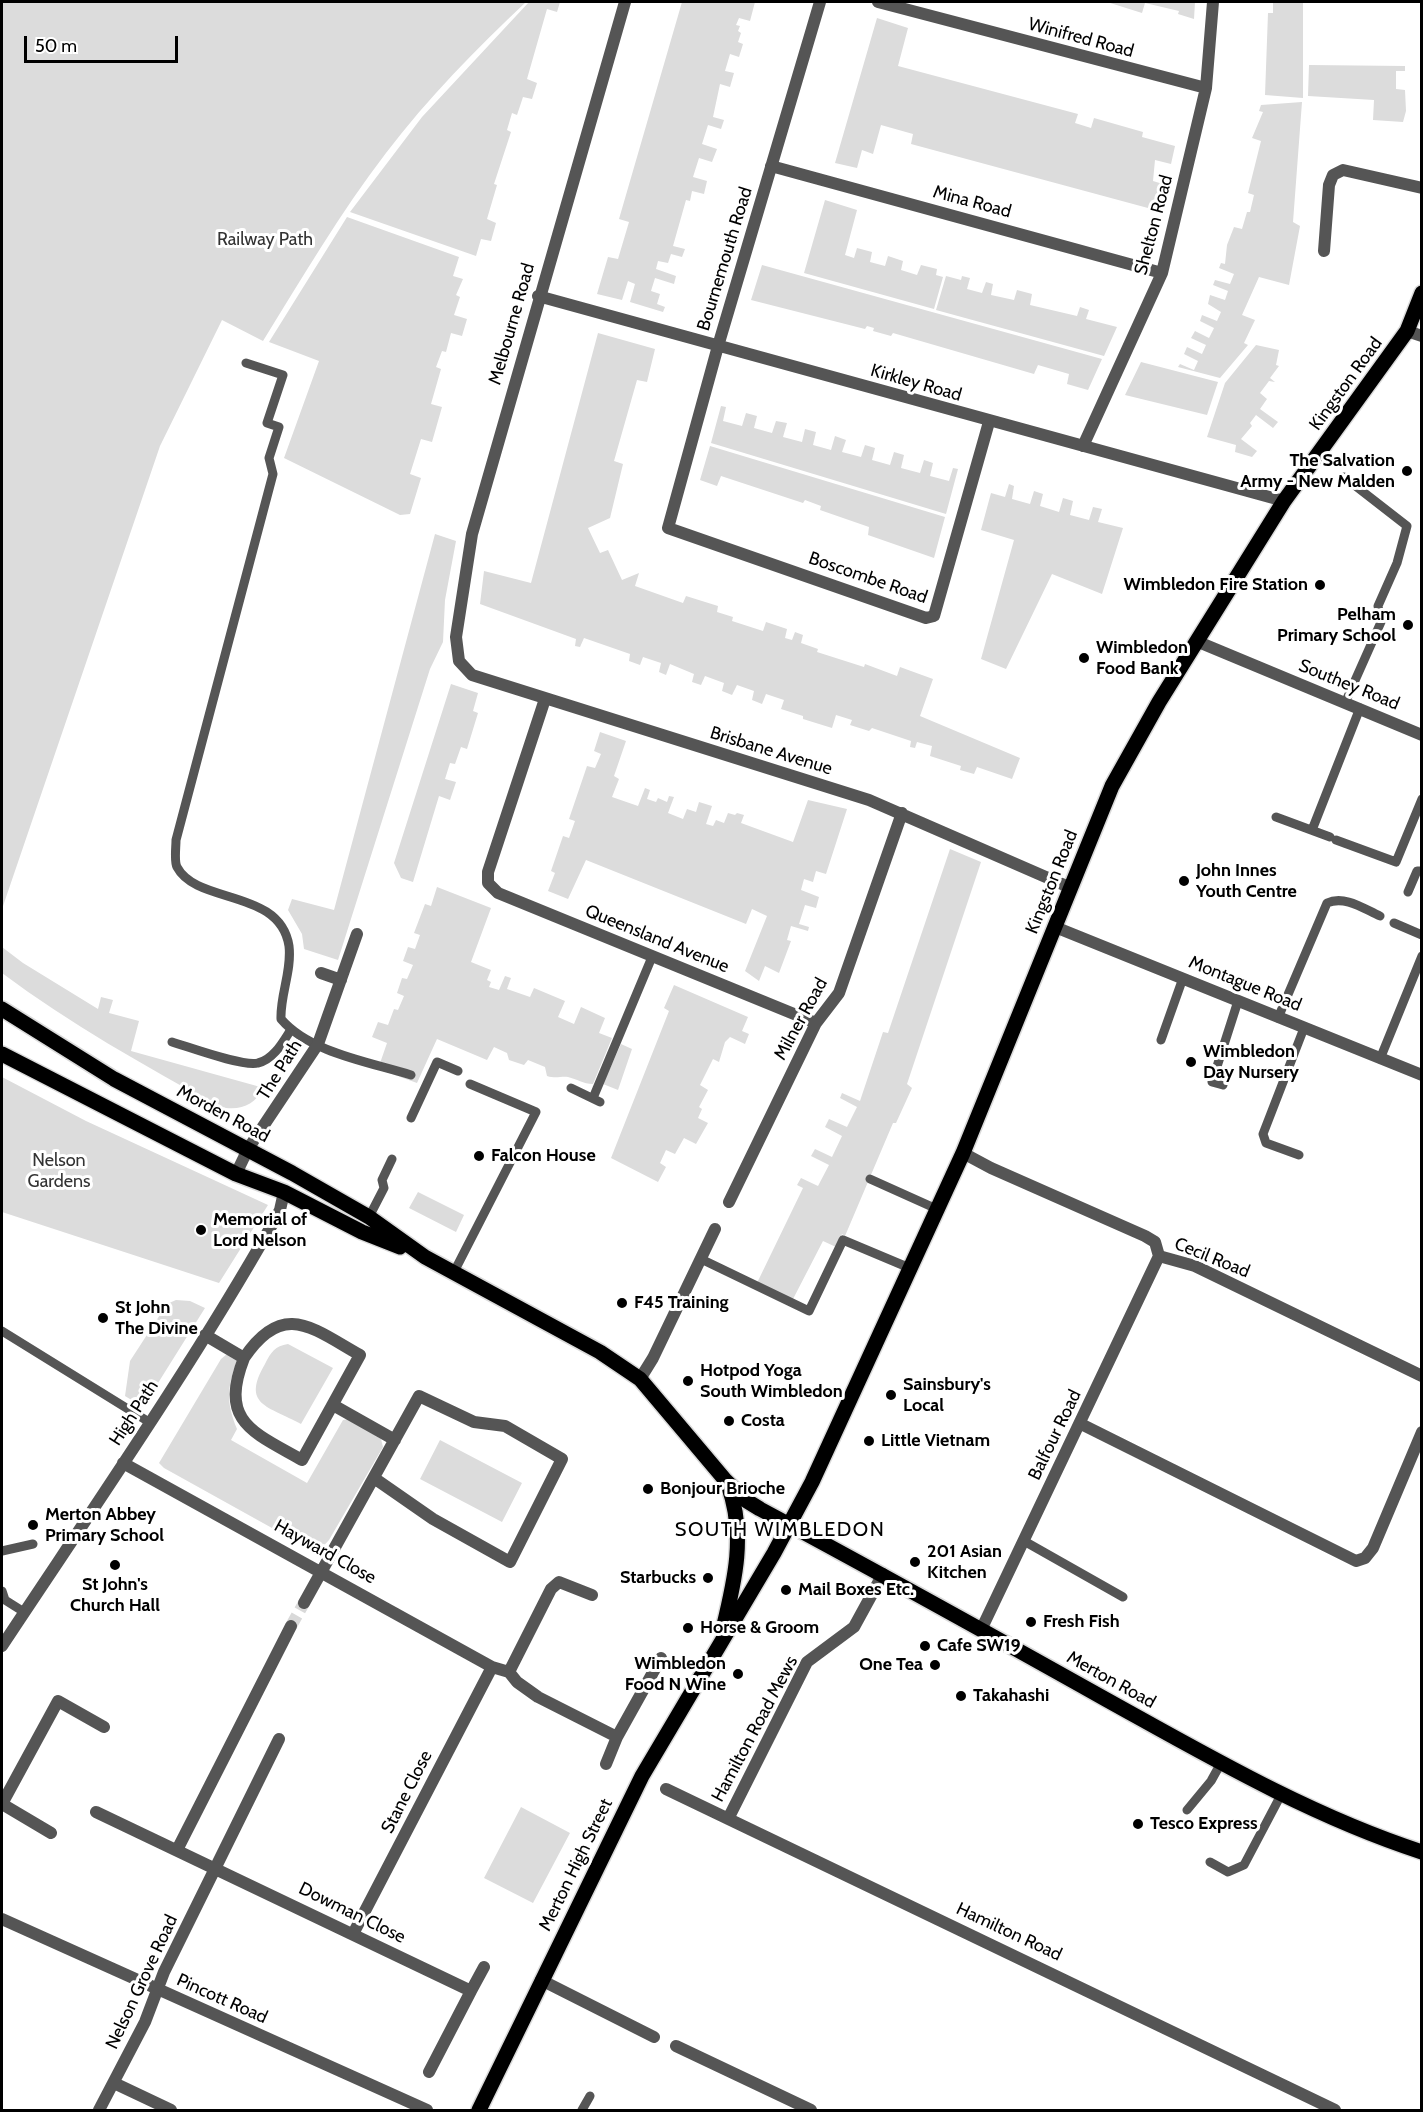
<!DOCTYPE html>
<style>
body{margin:0}
#map{position:relative;width:1423px;height:2112px;overflow:hidden;background:#fff;font-family:Cabin,sans-serif}
canvas{display:block}
.frame{position:absolute;inset:0;border:3px solid #000;pointer-events:none}
.scale{position:absolute;left:24px;top:36px;width:154px;height:27px;box-sizing:border-box;border:3px solid #000;border-top:0;padding-left:8px;font-size:18px;line-height:21px;white-space:nowrap;color:#000;-webkit-text-stroke:4px #fff;paint-order:stroke}
</style>
<div id="map">
<canvas width="1423" height="2112"></canvas>
<div class="frame"></div>
<div class="scale">50 m</div>
</div>
<script>
const g = document.querySelector('canvas').getContext('2d');
g.lineJoin = 'round';
function fillPath(path, color) {
  g.fillStyle = color;
  g.fill(path, 'evenodd');
}
function trace(path, color, width, dash) {
  g.strokeStyle = color;
  g.lineWidth = width;
  g.lineCap = dash ? 'butt' : 'round';
  g.setLineDash(dash || []);
  g.stroke(path);
}
function drawText(font, color, halo, rows, align = 'center') {
  g.font = font + ' Cabin,sans-serif';
  g.lineWidth = 6;
  g.setLineDash([]);
  g.textBaseline = 'middle';
  g.strokeStyle = halo;
  g.fillStyle = color;
  for (const [text, x, y, turn = 0] of rows) {
    g.save();
    g.translate(x, y);
    g.rotate((+turn || 0) * Math.PI / 180);
    g.textAlign = isNaN(turn) ? turn : align;
    if (halo) g.strokeText(text, 0, 0);
    g.fillText(text, 0, 0);
    g.restore();
  }
}
const green = new Path2D(`
 M 2,2 L 526,2 C 476,49 428,98 386,153 C 340,213 302,278 263,341 L 222,320 L 160,446 L 2,909 Z
 M 529,2 L 560,2 L 557,12 L 547,9 L 527,79 L 537,83 L 532,99 L 523,97 L 517,115 L 512,113 L 507,130 L 511,132 L 494,184 L 497,185 L 487,219 L 496,223 L 491,241 L 481,239 L 476,256 L 350,212 L 422,117 Z
 M 682,2 L 755,2 L 750,21 L 739,18 L 736,25 L 740,26 L 738,31 L 741,33 L 738,42 L 743,44 L 739,57 L 730,54 L 725,71 L 734,73 L 730,87 L 720,84 L 713,117 L 724,120 L 721,129 L 708,125 L 702,144 L 717,149 L 712,162 L 699,158 L 693,177 L 707,181 L 704,194 L 692,191 L 690,201 L 686,200 L 673,246 L 685,249 L 682,257 L 671,254 L 668,263 L 658,261 L 656,269 L 676,276 L 674,284 L 655,278 L 651,291 L 660,294 L 657,304 L 665,307 L 663,312 L 630,302 L 635,284 L 628,281 L 622,300 L 597,294 L 608,257 L 618,259 L 629,222 L 619,219 Z
 M 1107,2 L 1195,2 L 1194,19 L 1178,14 L 1179,11 L 1145,3 L 1142,13 Z
 M 1273,2 L 1303,2 L 1303,98 L 1265,95 L 1268,13 L 1273,13 Z
 M 877,18 L 908,28 L 898,66 L 1078,114 L 1075,123 L 1091,128 L 1094,118 L 1143,132 L 1142,137 L 1175,146 L 1171,164 L 1155,160 L 1153,181 L 1166,185 L 1159,211 L 911,144 L 913,134 L 881,125 L 873,154 L 862,150 L 857,168 L 835,163 Z
 M 1309,65 L 1405,66 L 1405,71 L 1396,71 L 1396,89 L 1405,90 L 1406,111 L 1403,122 L 1373,120 L 1374,100 L 1308,96 Z
 M 1302,102 L 1293,222 L 1300,226 L 1289,285 L 1259,277 L 1242,315 L 1255,320 L 1244,343 L 1248,345 L 1220,378 L 1178,367 L 1180,364 L 1194,370 L 1198,361 L 1184,354 L 1187,347 L 1202,354 L 1206,345 L 1191,338 L 1195,331 L 1209,338 L 1214,328 L 1200,321 L 1202,315 L 1217,321 L 1221,312 L 1208,304 L 1210,295 L 1225,300 L 1228,291 L 1213,285 L 1215,280 L 1230,284 L 1234,274 L 1219,268 L 1221,263 L 1225,264 L 1227,245 L 1234,227 L 1242,229 L 1247,212 L 1250,212 L 1254,195 L 1248,193 L 1261,141 L 1252,138 L 1263,112 L 1259,111 L 1261,105 Z
 M 825,200 L 857,210 L 845,255 L 854,258 L 857,248 L 872,252 L 870,262 L 885,266 L 888,256 L 903,261 L 901,270 L 917,275 L 921,265 L 937,269 L 936,275 L 943,277 L 934,309 L 804,273 Z
 M 347,217 L 459,257 L 453,276 L 463,279 L 456,295 L 460,297 L 454,315 L 467,319 L 462,336 L 451,333 L 446,352 L 442,351 L 436,367 L 441,369 L 431,404 L 442,407 L 432,442 L 421,439 L 410,474 L 421,478 L 410,514 L 400,515 L 284,458 L 319,361 L 269,342 Z
 M 762,265 L 1102,359 L 1088,390 L 1067,384 L 1069,374 L 1038,365 L 1034,374 L 893,333 L 891,336 L 873,331 L 874,328 L 867,326 L 865,329 L 751,300 Z
 M 946,276 L 961,280 L 962,276 L 970,278 L 967,289 L 982,293 L 986,282 L 993,284 L 991,295 L 1014,300 L 1017,290 L 1032,294 L 1030,305 L 1077,316 L 1080,307 L 1089,310 L 1086,319 L 1117,327 L 1104,356 L 936,310 Z
 M 598,333 L 655,349 L 647,382 L 637,380 L 614,461 L 623,464 L 610,518 L 588,528 L 600,553 L 608,550 L 622,580 L 639,573 L 635,586 L 683,603 L 686,596 L 718,606 L 717,612 L 733,617 L 732,621 L 763,631 L 766,622 L 787,629 L 785,638 L 792,640 L 795,632 L 803,635 L 801,643 L 818,649 L 817,652 L 864,667 L 865,664 L 897,676 L 900,667 L 933,679 L 920,716 L 1020,758 L 1012,779 L 977,767 L 974,774 L 960,770 L 961,766 L 930,756 L 932,746 L 917,742 L 915,748 L 910,747 L 911,741 L 872,728 L 869,731 L 850,725 L 852,720 L 836,715 L 832,728 L 803,719 L 803,716 L 781,709 L 784,700 L 766,694 L 762,704 L 752,700 L 754,691 L 737,685 L 732,695 L 722,691 L 724,683 L 705,676 L 701,685 L 692,682 L 694,674 L 670,664 L 666,675 L 659,672 L 661,663 L 643,657 L 640,665 L 629,661 L 630,654 L 584,638 L 580,647 L 575,646 L 576,639 L 480,604 L 484,571 L 531,583 Z
 M 1256,345 L 1279,350 L 1276,365 L 1279,366 L 1270,378 L 1275,382 L 1269,381 L 1260,393 L 1267,399 L 1260,409 L 1278,422 L 1273,428 L 1256,415 L 1250,423 L 1252,426 L 1241,439 L 1257,451 L 1252,457 L 1235,452 L 1236,445 L 1207,437 L 1225,383 Z
 M 1141,362 L 1218,382 L 1207,415 L 1125,395 Z
 M 721,406 L 726,407 L 723,421 L 742,426 L 746,413 L 757,416 L 754,428 L 772,433 L 776,421 L 787,423 L 783,437 L 802,442 L 805,429 L 816,432 L 813,445 L 831,450 L 835,436 L 846,440 L 842,452 L 861,457 L 865,445 L 875,448 L 872,460 L 890,465 L 894,452 L 904,455 L 901,468 L 920,473 L 924,460 L 933,463 L 930,476 L 949,481 L 953,468 L 958,469 L 946,514 L 711,443 Z
 M 710,446 L 945,517 L 934,558 L 868,535 L 869,527 L 820,510 L 821,506 L 805,500 L 803,503 L 721,476 L 717,486 L 700,480 Z
 M 1009,484 L 1014,486 L 1012,499 L 1030,504 L 1034,491 L 1043,494 L 1040,506 L 1059,512 L 1063,498 L 1073,501 L 1070,515 L 1089,520 L 1093,507 L 1102,509 L 1098,522 L 1123,528 L 1102,594 L 1052,574 L 1006,669 L 981,659 L 1014,540 L 981,530 L 991,493 L 1005,497 Z
 M 435,534 L 456,541 L 445,600 L 443,642 L 430,669 L 338,960 L 304,949 L 302,934 L 288,910 L 292,899 L 334,910 Z
 M 451,684 L 478,693 L 473,711 L 478,713 L 467,749 L 461,747 L 455,764 L 450,763 L 445,779 L 456,782 L 450,800 L 439,796 L 413,882 L 401,878 L 394,863 Z
 M 600,732 L 626,741 L 614,776 L 619,779 L 612,797 L 638,806 L 645,788 L 650,790 L 647,799 L 656,802 L 658,798 L 667,802 L 669,796 L 674,797 L 668,813 L 683,819 L 687,809 L 696,812 L 699,802 L 712,806 L 706,824 L 713,826 L 716,820 L 724,823 L 728,813 L 735,815 L 737,813 L 744,815 L 741,823 L 793,842 L 808,800 L 847,809 L 826,874 L 816,871 L 813,882 L 804,879 L 801,890 L 819,897 L 816,908 L 805,905 L 799,924 L 809,927 L 808,931 L 791,926 L 787,940 L 791,941 L 779,973 L 765,966 L 759,981 L 745,971 L 767,916 L 752,909 L 746,924 L 586,860 L 568,899 L 548,891 L 555,873 L 551,871 L 563,836 L 569,838 L 575,821 L 569,819 L 587,766 L 595,768 L 601,754 L 594,751 Z
 M 950,849 L 981,862 L 907,1084 L 912,1088 L 896,1123 L 893,1123 L 845,1236 L 842,1234 L 836,1247 L 823,1241 L 792,1301 L 757,1283 L 803,1188 L 797,1185 L 801,1178 L 818,1186 L 829,1165 L 811,1156 L 815,1149 L 832,1157 L 842,1136 L 825,1127 L 829,1119 L 847,1127 L 857,1107 L 840,1098 L 842,1093 L 860,1101 L 883,1032 L 888,1033 Z
 M 437,887 L 491,908 L 471,962 L 491,970 L 487,980 L 491,982 L 489,987 L 499,990 L 505,976 L 511,978 L 507,989 L 530,997 L 534,988 L 565,1001 L 558,1017 L 574,1024 L 581,1007 L 605,1018 L 599,1033 L 612,1038 L 593,1084 C 583,1084 577,1079 568,1077 C 561,1076 556,1079 547,1076 L 545,1067 L 528,1060 L 524,1065 L 509,1060 L 507,1053 L 494,1047 L 487,1060 L 437,1039 L 417,1083 L 378,1069 L 387,1043 L 372,1037 L 378,1022 L 388,1025 L 394,1009 L 398,1010 L 404,996 L 397,993 L 402,978 L 407,979 L 413,965 L 403,961 L 408,947 L 415,949 L 420,935 L 414,933 L 425,904 L 431,906 Z
 M 2,947 L 23,963 L 98,1009 L 101,997 L 113,1000 L 109,1013 L 139,1021 L 131,1051 L 264,1088 C 253,1106 241,1111 219,1107 C 144,1065 70,1024 2,973 Z
 M 674,985 L 748,1017 L 742,1031 L 749,1034 L 745,1044 L 730,1037 L 725,1042 L 719,1062 L 713,1059 L 700,1085 L 708,1090 L 699,1107 L 702,1109 L 698,1118 L 708,1123 L 696,1144 L 684,1138 L 675,1154 L 666,1150 L 660,1163 L 666,1167 L 658,1182 L 611,1158 L 669,1011 L 664,1008 Z
 M 621,1044 L 632,1049 L 618,1090 L 603,1084 Z
 M 2,1077 L 86,1121 L 268,1205 L 219,1283 L 2,1212 Z
 M 418,1192 L 464,1215 L 456,1232 L 409,1208 Z
 M 176,1300 L 190,1301 L 205,1308 L 143,1407 L 125,1396 L 130,1361 L 167,1304 Z
 M 288,1344 L 333,1368 L 301,1424 C 268,1406 241,1405 265,1364 C 271,1352 275,1346 288,1344 Z
 M 227,1354 L 237,1360 C 227,1389 226,1401 237,1429 L 231,1440 L 307,1483 L 343,1420 L 348,1419 L 381,1439 L 383,1447 L 329,1540 L 317,1553 L 164,1468 L 159,1463 L 221,1359 Z
 M 440,1440 L 522,1483 L 502,1522 L 420,1479 Z
 M 521,1807 L 570,1833 L 533,1903 L 484,1878 Z`);
const minorTunnel = new Path2D(`
 M 291,1626 L 304,1603`);
const service = new Path2D(`
 M 246,363 L 283,375 L 267,423 L 279,427 L 269,458 L 273,474 L 176,840 C 176,848 174,861 177,867 C 197,905 280,888 289,946 C 292,971 280,995 281,1019 C 310,1053 370,1062 411,1075
 M 1344,477 L 1407,526 L 1397,563 L 1378,606 L 1381,622 L 1345,703
 M 1276,817 L 1330,837
 M 1312,830 L 1360,708
 M 1336,840 L 1396,862 L 1422,799
 M 1408,892 L 1417,871 L 1422,871
 M 1394,923 L 1422,935
 M 1278,1018 L 1327,903 C 1345,895 1364,909 1380,916
 M 1161,1040 L 1183,978
 M 172,1042 C 189,1047 243,1067 258,1063 C 273,1060 283,1042 290,1031
 M 1380,1059 L 1422,956
 M 1223,1085 L 1212,1082 L 1238,1001
 M 571,1088 L 600,1102
 M 593,1098 L 652,957
 M 411,1118 L 437,1062 L 458,1071
 M 1299,1155 L 1266,1143 L 1263,1134 L 1304,1028
 M 870,1179 L 939,1210
 M 369,1217 L 384,1188 L 382,1180 L 392,1159
 M 701,1259 L 809,1311 L 843,1240 L 912,1269
 M 454,1272 L 536,1112 L 470,1084
 M 2,1331 L 149,1422
 M 1024,1541 L 1123,1597
 M 2,1551 L 33,1544
 M 2,1591 L 5,1600 L 24,1612
 M 1187,1810 L 1211,1781 L 1221,1763
 M 1210,1862 L 1228,1872 L 1244,1865 L 1282,1793
 M 582,2110 L 590,2096`);
const minor = new Path2D(`
 M 625,2 L 472,534 L 456,637 L 459,661 L 472,675 L 869,800 L 1071,888
 M 820,2 L 718,346 L 668,528 L 926,618 L 934,616 L 989,422
 M 878,2 L 1206,88
 M 771,166 L 1162,273
 M 1324,251 L 1329,185 L 1333,175 L 1343,170 L 1422,188
 M 538,296 L 1284,501
 M 1407,331 L 1422,336
 M 1083,446 L 1162,273 L 1206,88 L 1213,2
 M 1196,641 L 1422,735
 M 545,699 L 488,872 L 488,883 L 498,893 L 816,1023
 M 1055,927 L 1422,1075
 M 321,973 L 341,980
 M 236,1174 L 248,1149 L 318,1044 L 357,934
 M 729,1202 L 816,1023 L 839,993 L 902,813
 M 1159,1256 L 1195,1266 L 1422,1376
 M 205,1335 L 244,1358 C 283,1300 312,1328 360,1355 L 302,1460 C 253,1432 219,1422 244,1358
 M 640,1379 L 653,1358 L 715,1229
 M 333,1405 L 395,1440
 M 1081,1424 L 1356,1561 L 1365,1558 L 1373,1548 L 1422,1432
 M 123,1463 L 492,1667 L 509,1672 L 517,1682 L 538,1697 L 617,1737
 M 304,1603 L 419,1396 L 474,1422 L 505,1426 L 562,1459 L 510,1562 L 433,1519 L 374,1478
 M 2,1646 C 94,1507 190,1369 273,1223 L 280,1210 L 284,1192
 M 509,1672 L 551,1589 L 559,1582 L 592,1595
 M 606,1764 L 617,1737 L 661,1658
 M 666,1789 L 1335,2110
 M 96,1812 L 471,1991 L 429,2072
 M 728,1819 L 807,1662 L 854,1627 L 883,1574
 M 51,1833 L 2,1804 L 58,1701 L 104,1727
 M 177,1850 L 291,1626
 M 2,1919 L 427,2110
 M 353,1934 L 492,1667
 M 541,1980 L 654,2037
 M 471,1991 L 484,1967
 M 676,2046 L 811,2110
 M 114,2083 L 171,2110
 M 99,2110 L 145,2022 L 164,1972 L 279,1739`);
const tertiary = new Path2D(`
 M 963,1153 L 991,1168 L 1145,1236 L 1155,1242 L 1159,1256 L 981,1630`);
const primary = new Path2D(`
 M 2,1009 L 114,1079 L 292,1173 L 369,1217 L 425,1257 L 600,1352 L 640,1379 L 726,1481 L 747,1501 L 760,1509 C 876,1571 991,1635 1107,1700 C 1208,1756 1311,1816 1422,1852
 M 2,1054 L 236,1174 L 284,1192 L 362,1232 L 400,1247
 M 723,1629 C 735,1580 746,1534 728,1485
 M 479,2110 L 642,1776 L 774,1553 L 812,1482 L 963,1153 L 1112,786 L 1159,702 L 1284,501 L 1407,331 L 1422,293`);
const markers = [
 [1407,471,6,"#000"],
 [1320,585,6,"#000"],
 [1408,625,6,"#000"],
 [1084,658,6,"#000"],
 [1184,881,6,"#000"],
 [1191,1062,6,"#000"],
 [479,1156,6,"#000"],
 [201,1230,6,"#000"],
 [622,1303,6,"#000"],
 [103,1318,6,"#000"],
 [688,1381,6,"#000"],
 [891,1395,6,"#000"],
 [729,1421,6,"#000"],
 [869,1441,6,"#000"],
 [648,1489,6,"#000"],
 [33,1525,6,"#000"],
 [915,1562,6,"#000"],
 [115,1565,6,"#000"],
 [708,1578,6,"#000"],
 [786,1590,6,"#000"],
 [1031,1622,6,"#000"],
 [688,1628,6,"#000"],
 [925,1646,6,"#000"],
 [935,1665,6,"#000"],
 [738,1674,6,"#000"],
 [961,1696,6,"#000"],
 [1138,1824,6,"#000"]
];
const streetNames = [
 ["Winifred Road",1081,38,15],
 ["Mina Road",972,202,15],
 ["Shelton Road",1154,225,-75],
 ["Bournemouth Road",725,259,-73],
 ["Melbourne Road",512,324,-74],
 ["Kirkley Road",916,383,16],
 ["Kingston Road",1346,384,-54],
 ["Boscombe Road",868,578,19],
 ["Southey Road",1349,685,22],
 ["Brisbane Avenue",771,751,17],
 ["Kingston Road",1052,882,-68],
 ["Queensland Avenue",657,939,22],
 ["Montague Road",1245,984,22],
 ["Milner Road",801,1019,-61],
 ["The Path",280,1070,-58],
 ["Morden Road",223,1114,28],
 ["Cecil Road",1212,1258,22],
 ["High Path",134,1413,-57],
 ["Balfour Road",1055,1435,-64],
 ["Hayward Close",325,1552,29],
 ["Merton Road",1111,1680,29],
 ["Hamilton Road Mews",755,1729,-62],
 ["Stane Close",407,1792,-63],
 ["Merton High Street",576,1865,-64],
 ["Dowman Close",352,1913,26],
 ["Hamilton Road",1009,1932,25],
 ["Nelson Grove Road",142,1982,-65],
 ["Pincott Road",222,1999,24]
];
const parkNames = [
 ["Railway Path",265,240],
 ["Nelson",59,1161],
 ["Gardens",59,1182]
];
const poiNames = [
 ["The Salvation",1395,461,"right"],
 ["Army - New Malden",1395,482,"right"],
 ["Wimbledon Fire Station",1308,585,"right"],
 ["Pelham",1396,615,"right"],
 ["Primary School",1396,636,"right"],
 ["Wimbledon",1096,648],
 ["Food Bank",1096,669],
 ["John Innes",1196,871],
 ["Youth Centre",1196,892],
 ["Wimbledon",1203,1052],
 ["Day Nursery",1203,1073],
 ["Falcon House",491,1156],
 ["Memorial of",213,1220],
 ["Lord Nelson",213,1241],
 ["F45 Training",634,1303],
 ["St John",115,1308],
 ["The Divine",115,1329],
 ["Hotpod Yoga",700,1371],
 ["South Wimbledon",700,1392],
 ["Sainsbury's",903,1385],
 ["Local",903,1406],
 ["Costa",741,1421],
 ["Little Vietnam",881,1441],
 ["Bonjour Brioche",660,1489],
 ["Merton Abbey",45,1515],
 ["Primary School",45,1536],
 ["201 Asian",927,1552],
 ["Kitchen",927,1573],
 ["Starbucks",696,1578,"right"],
 ["St John's",115,1585,"center"],
 ["Church Hall",115,1606,"center"],
 ["Mail Boxes Etc.",798,1590],
 ["Fresh Fish",1043,1622],
 ["Horse & Groom",700,1628],
 ["Cafe SW19",937,1646],
 ["Wimbledon",726,1664,"right"],
 ["Food N Wine",726,1685,"right"],
 ["One Tea",923,1665,"right"],
 ["Takahashi",973,1696],
 ["Tesco Express",1150,1824]
];
const neighbourhoodNames = [
 ["SOUTH WIMBLEDON",780,1530]
];
fillPath(green, '#dcdcdc');
trace(minorTunnel, '#d9d9d9', 12, [12, 6]);
trace(primary, '#dbdbdb', 18);
trace(service, '#555', 9);
trace(minor, '#555', 12);
trace(tertiary, '#555', 12);
trace(primary, '#000', 15);
for (const [x, y, r, color] of markers) {
  const dot = new Path2D();
  dot.arc(x, y, r, 0, 2 * Math.PI);
  g.fillStyle = color;
  g.fill(dot);
  trace(dot, '#fff', 2);
}
drawText('18px', '#000', '#fff', streetNames);
drawText('18px', '#333', '#fff', parkNames);
drawText('bold 18px', '#000', '#fff', poiNames, 'left');
g.letterSpacing = '1.5px';
drawText('20px', '#000', '#fff', neighbourhoodNames);
g.letterSpacing = '0px';
</script>
